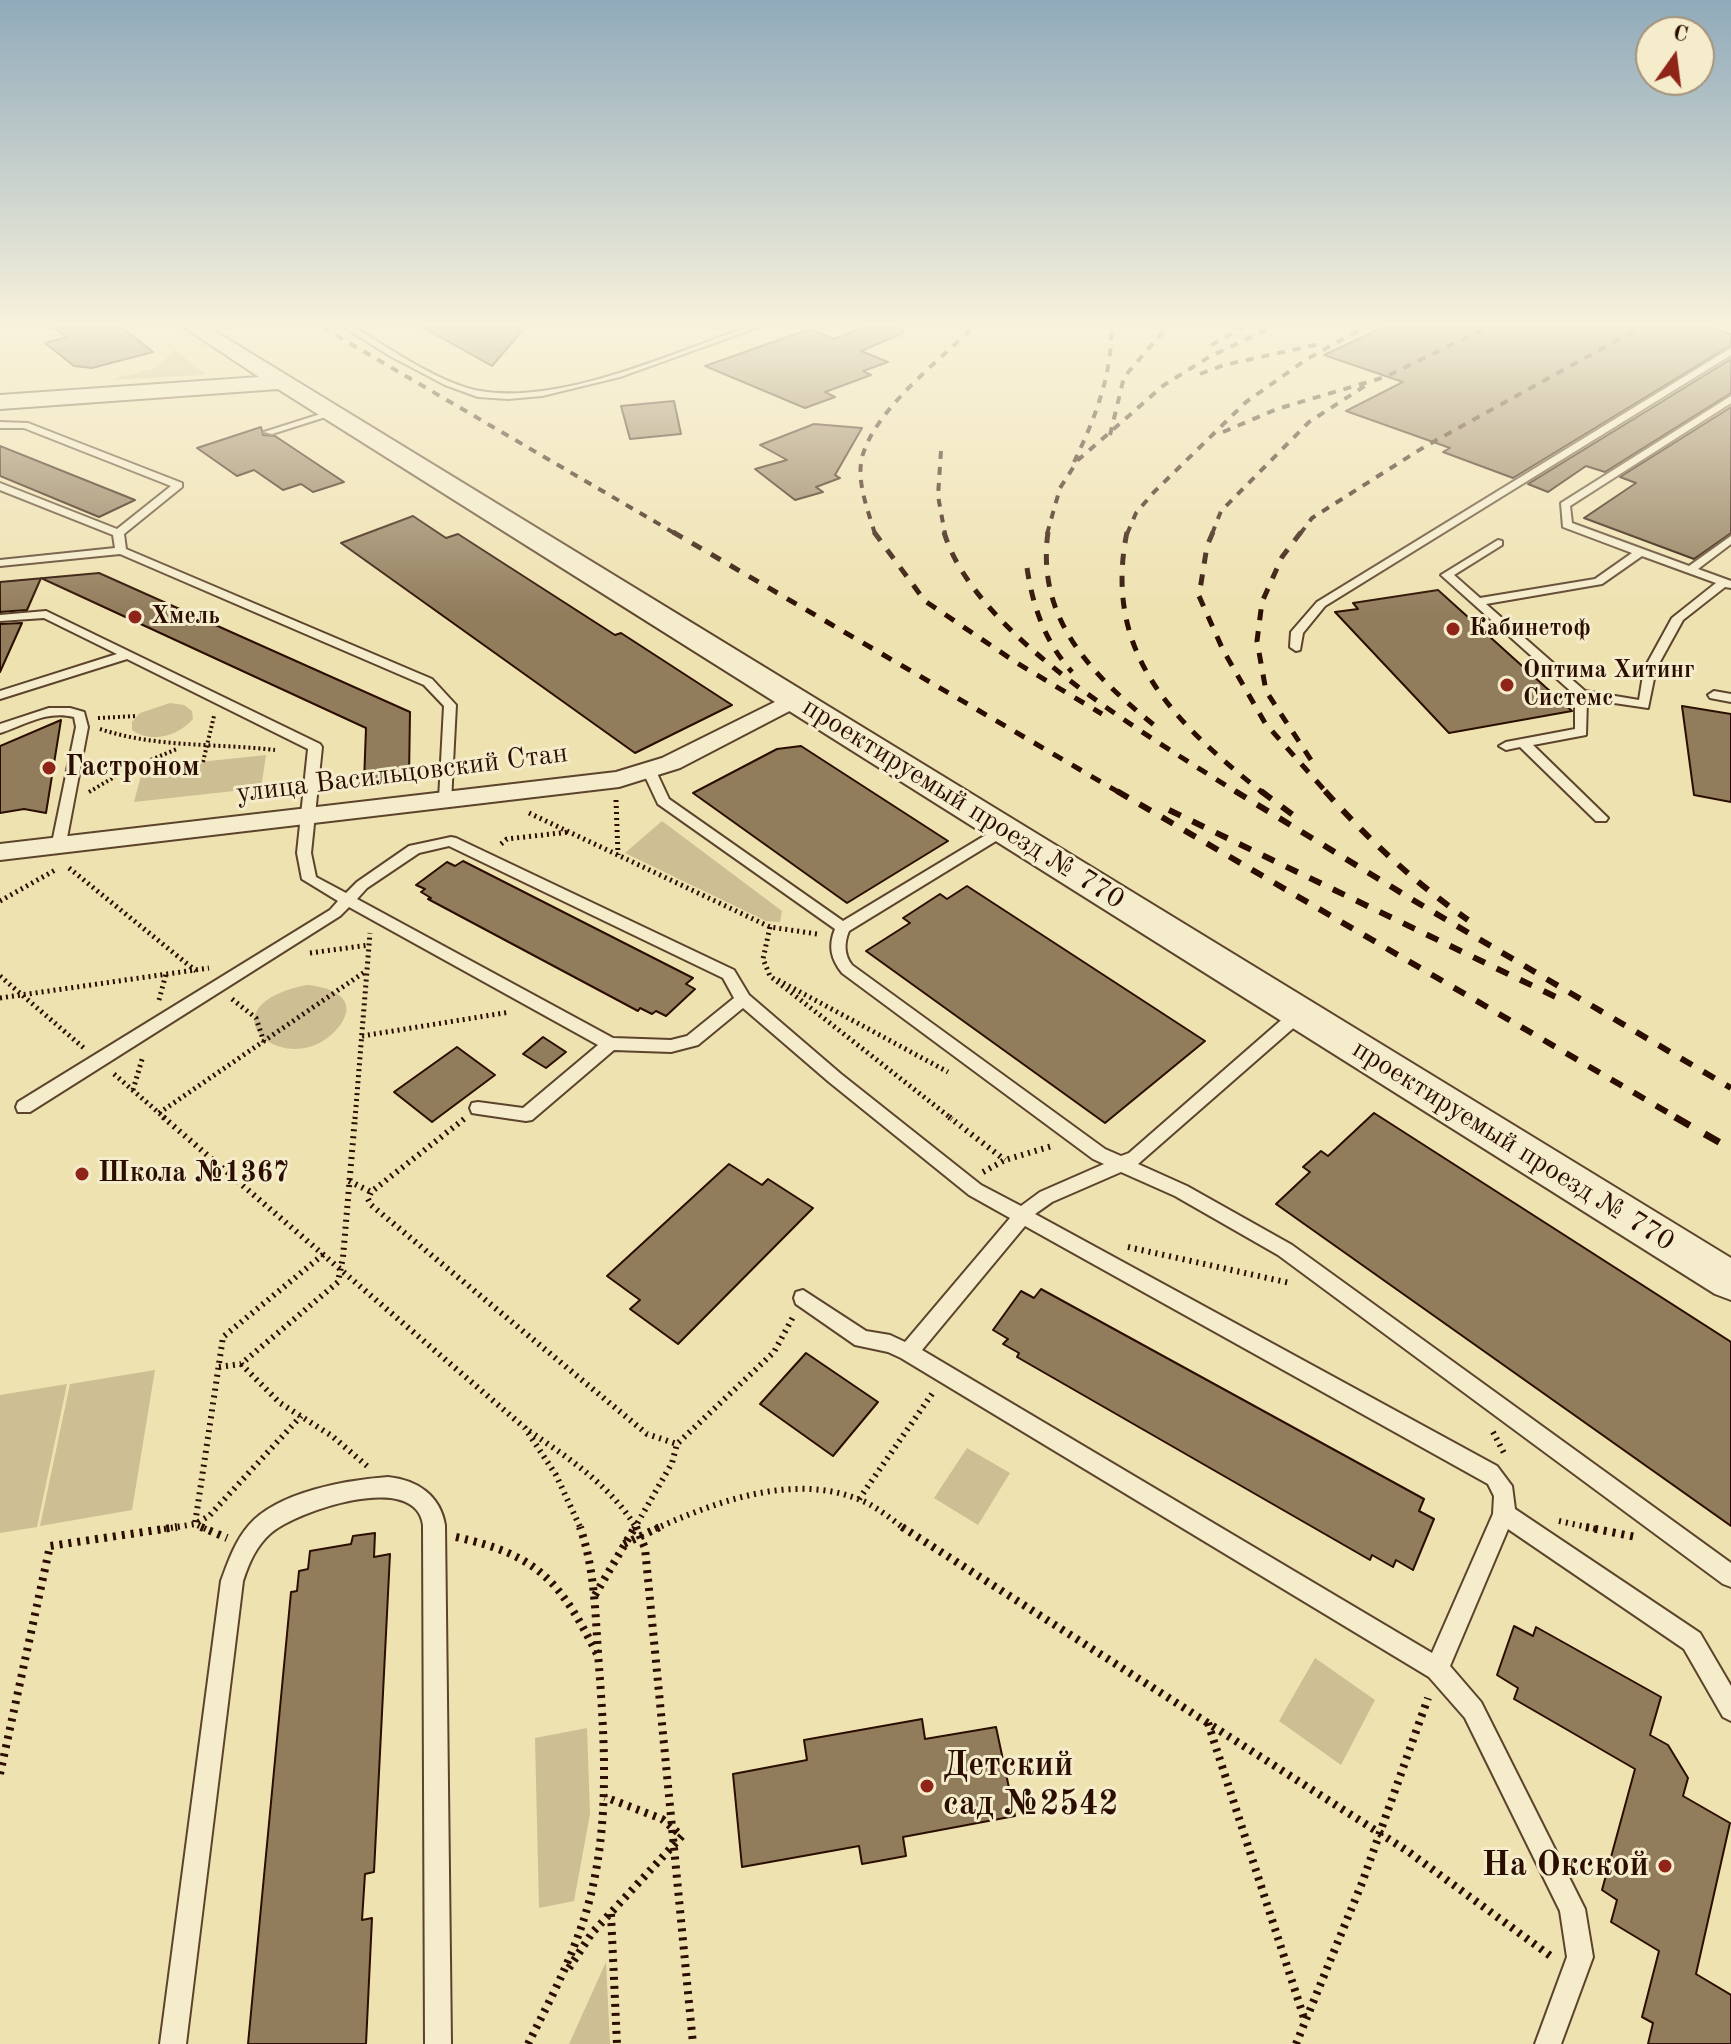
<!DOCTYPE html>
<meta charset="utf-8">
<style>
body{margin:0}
#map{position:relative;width:1731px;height:2044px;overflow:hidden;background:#efe2b1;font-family:"Old Standard TT",serif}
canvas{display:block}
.north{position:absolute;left:1635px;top:16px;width:80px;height:80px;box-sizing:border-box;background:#f5eccc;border:2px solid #a4937a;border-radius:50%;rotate:14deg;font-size:22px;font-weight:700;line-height:32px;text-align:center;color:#2b0e00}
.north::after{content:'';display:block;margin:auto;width:28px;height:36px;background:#8f2418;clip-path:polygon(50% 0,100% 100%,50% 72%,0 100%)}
</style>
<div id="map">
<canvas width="1731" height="2044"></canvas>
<div class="north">С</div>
</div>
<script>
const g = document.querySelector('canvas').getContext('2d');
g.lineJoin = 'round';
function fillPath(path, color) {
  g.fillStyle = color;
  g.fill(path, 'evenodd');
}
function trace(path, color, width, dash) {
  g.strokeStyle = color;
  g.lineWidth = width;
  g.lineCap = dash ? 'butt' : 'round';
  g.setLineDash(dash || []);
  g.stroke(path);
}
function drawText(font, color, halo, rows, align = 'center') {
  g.font = font + ' "Old Standard TT",serif';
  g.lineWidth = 6;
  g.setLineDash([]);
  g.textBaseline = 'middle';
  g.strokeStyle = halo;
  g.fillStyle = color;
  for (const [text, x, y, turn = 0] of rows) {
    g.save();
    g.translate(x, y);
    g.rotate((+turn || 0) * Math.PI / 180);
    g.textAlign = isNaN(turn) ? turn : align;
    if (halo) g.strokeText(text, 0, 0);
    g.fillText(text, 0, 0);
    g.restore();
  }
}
const green = new Path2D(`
 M 175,350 L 206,375 L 109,380 L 156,368 Z
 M 170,703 L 184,705 L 192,711 L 193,719 C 178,736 152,744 132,730 L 132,722 L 140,713 Z
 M 266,755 L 261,788 L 134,802 L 143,768 Z
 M 662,821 L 782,911 L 780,922 L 766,921 L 625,853 Z
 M 306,985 C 327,986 360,997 341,1024 C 294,1089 193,1009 306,985 Z
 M 155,1370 L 132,1510 L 40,1526 L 70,1384 Z
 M 67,1384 L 37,1527 L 0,1533 L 0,1395 Z
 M 967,1448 L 1010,1473 L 978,1525 L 934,1498 Z
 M 1315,1658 L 1375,1700 L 1341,1765 L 1279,1721 Z
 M 587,1728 L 590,1814 L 574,1901 L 539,1908 L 535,1738 Z
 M 606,1962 L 610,2044 L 569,2044 Z`);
const building = new Path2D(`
 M 53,327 L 121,327 L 153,352 L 92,368 L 74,366 L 45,343 L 67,337 Z
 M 422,327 L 525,327 L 492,366 Z
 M 866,327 L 901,327 L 903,333 L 861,351 L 888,362 L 863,371 L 871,375 L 825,392 L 835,397 L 805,408 L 705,366 L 810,329 L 834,339 Z
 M 1384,327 L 1709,327 L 1731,334 L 1731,345 L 1513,478 L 1443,452 L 1450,448 L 1346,411 L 1403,382 L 1324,355 Z
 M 1731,359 L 1731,393 L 1605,472 L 1586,466 L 1548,492 L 1528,484 Z
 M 674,401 L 681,434 L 630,439 L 621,406 Z
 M 1731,407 L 1731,533 L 1694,559 L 1584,518 L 1636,483 L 1620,477 Z
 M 814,424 L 862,428 L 835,475 L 840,478 L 816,487 L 823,492 L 795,500 L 755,469 L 787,460 L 760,445 Z
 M 261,427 L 263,435 L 275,436 L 344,482 L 313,492 L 301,484 L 283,490 L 254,470 L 237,476 L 197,448 Z
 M 0,446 L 135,500 L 99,517 L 0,476 Z
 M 413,516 L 446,538 L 458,534 L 615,635 L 621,633 L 732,705 L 635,753 L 341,543 Z
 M 99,573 L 410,712 L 409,777 L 364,782 L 366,728 L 41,578 L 27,610 L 0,612 L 0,582 Z
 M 1438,590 L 1572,711 L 1449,733 L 1335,612 L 1358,609 L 1353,603 Z
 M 22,623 L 0,672 L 0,624 Z
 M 1682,706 L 1731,714 L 1731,802 L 1694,795 Z
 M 61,720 L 46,813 L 24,809 L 0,813 L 0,746 Z
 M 801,746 L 948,841 L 847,903 L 693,793 L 777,749 Z
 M 463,861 L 693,978 L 686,984 L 695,989 L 666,1016 L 656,1011 L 652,1014 L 640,1008 L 638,1011 L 428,899 L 431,898 L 421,892 L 425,889 L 416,885 L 447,862 L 455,866 Z
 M 967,886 L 1205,1041 L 1105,1123 L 866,951 L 910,923 L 903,918 L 940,894 L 947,899 Z
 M 543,1037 L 566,1052 L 546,1068 L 523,1054 Z
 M 457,1047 L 495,1075 L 432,1122 L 394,1092 Z
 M 1374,1113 L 1731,1342 L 1731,1526 L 1276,1204 L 1310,1172 L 1303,1167 L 1321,1151 L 1328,1156 Z
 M 729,1164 L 762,1185 L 768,1179 L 813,1208 L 678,1344 L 630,1309 L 640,1300 L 607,1276 Z
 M 1041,1289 L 1424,1499 L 1419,1511 L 1434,1519 L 1413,1570 L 1396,1560 L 1393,1567 L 1372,1555 L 1370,1560 L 1017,1357 L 1019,1353 L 1003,1344 L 1008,1339 L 993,1330 L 1021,1291 L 1034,1298 Z
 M 806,1353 L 878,1402 L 833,1456 L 760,1404 Z
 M 375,1533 L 374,1557 L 390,1554 L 374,1872 L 365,1874 L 362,1920 L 372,1918 L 366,2044 L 248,2044 L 291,1592 L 297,1591 L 299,1571 L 308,1569 L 310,1551 L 351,1544 L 353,1536 Z
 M 1514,1626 L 1533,1636 L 1536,1627 L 1661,1697 L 1650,1735 L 1668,1745 L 1688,1778 L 1683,1796 L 1730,1823 L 1696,1974 L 1731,1995 L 1731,2044 L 1648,2044 L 1653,2023 L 1642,2017 L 1659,1951 L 1611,1922 L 1617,1900 L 1602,1890 L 1635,1769 L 1514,1699 L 1518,1688 L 1497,1675 Z
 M 922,1719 L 925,1739 L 996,1727 L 1015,1816 L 903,1837 L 906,1856 L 862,1864 L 859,1846 L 742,1867 L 733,1774 L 807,1760 L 804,1740 Z`);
const pathFar3 = new Path2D(`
 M 98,718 L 137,716
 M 100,729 C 157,748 216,743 275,750
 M 203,762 L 214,716
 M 89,792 L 126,770 L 177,749`);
const pathFar2 = new Path2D(`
 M 616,800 L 618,855
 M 529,813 L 770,927 L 817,934
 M 501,844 L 507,839 L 569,832
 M 69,868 L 196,971
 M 0,901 L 57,869
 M 770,927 L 763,959 L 770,976 L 952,1119
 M 310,953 L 369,945
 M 0,976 L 85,1049
 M 778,980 L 948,1072
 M 0,998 L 209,968
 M 232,999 L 256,1018 L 264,1042
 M 159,1000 L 166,974
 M 362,1036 L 510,1012
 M 114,1074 L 166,1119
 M 133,1090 L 143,1056
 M 159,1113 L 366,971
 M 355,1119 L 370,933`);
const pathFar1 = new Path2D(`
 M 163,1117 L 525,1428 L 556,1475 L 581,1529
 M 949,1117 L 1005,1160
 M 464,1119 L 371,1192 L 368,1199 L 371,1205 L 647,1434 L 677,1444
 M 983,1172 L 1005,1160 L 1052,1146
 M 349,1181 L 371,1192
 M 1128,1247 L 1290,1283
 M 241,1364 L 280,1403 L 332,1436 L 367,1466
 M 219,1367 L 241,1364 L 338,1282 L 343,1257 L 355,1117
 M 529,1431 C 570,1459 611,1486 637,1529
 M 1493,1432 L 1505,1455
 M 859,1499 L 934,1391
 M 1559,1521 L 1596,1529
 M 164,1529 L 195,1524 L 209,1516 L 301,1416
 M 206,1529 L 195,1524 L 223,1337 L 325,1253
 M 634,1529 L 672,1463 L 677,1444 L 774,1352 L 793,1317
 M 655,1529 C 715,1502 792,1473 858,1499 C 875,1505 891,1519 905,1529`);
const path = new Path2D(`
 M 201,1527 L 227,1538
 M 636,1527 L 645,1548 L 693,2044
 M 902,1527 L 1406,1850 L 1552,1957
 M 1586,1527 L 1636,1537
 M 456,1537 C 538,1555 560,1581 597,1654
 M 624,1544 L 660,1527
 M 595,1595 L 635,1527
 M 1208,1723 L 1305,2021
 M 0,1774 L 50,1546 L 177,1527
 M 611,1914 L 617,2044
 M 569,1968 L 592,1933 L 682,1836 L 662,1819 L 605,1797
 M 528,2044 C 550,2000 573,1957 587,1909 C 610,1830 605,1747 599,1666 C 595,1617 596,1573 580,1527
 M 1296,2044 L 1362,1883 L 1428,1698`);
const service = new Path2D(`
 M 344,327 L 354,327 C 387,347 442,385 480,391 C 559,405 672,354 747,327 L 759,327 L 620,377 L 542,396 L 508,399 L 478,397 L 445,385 L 390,356 Z
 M 1731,348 L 1731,355 L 1325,606 L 1303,633 L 1300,650 L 1296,651 L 1290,647 L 1291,632 L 1317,602 Z
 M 1731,396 L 1731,403 L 1570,506 L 1572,523 L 1689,566 L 1731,536 L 1731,544 L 1698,569 L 1731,581 L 1731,588 L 1725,587 L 1683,620 L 1656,669 L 1648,708 L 1587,699 L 1586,735 L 1533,745 L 1608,818 L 1606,821 L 1596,821 L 1520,747 L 1506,750 L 1499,746 L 1506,742 L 1575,729 L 1575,695 L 1441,575 L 1498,540 L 1502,541 L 1502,545 L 1454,575 L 1480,598 L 1595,579 L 1632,553 L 1563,527 L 1561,503 ZM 1642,556 L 1716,583 L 1672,618 L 1644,669 L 1639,700 L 1585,691 L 1486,604 L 1602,584 Z
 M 330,411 L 338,413 L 272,434 L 264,432 Z
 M 0,422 L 28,423 L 182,483 L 182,487 L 124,534 L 126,549 L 432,679 L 456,705 L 451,802 L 441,802 L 439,799 L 444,706 L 424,685 L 120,554 L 0,566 L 0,560 L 115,548 L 113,535 L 0,490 L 0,483 L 117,529 L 171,486 L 24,428 L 0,428 Z
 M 46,611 L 320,744 L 322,747 L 311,853 L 316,877 L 346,893 L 357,882 L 409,846 L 451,837 L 456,838 L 734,970 L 749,995 L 841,1074 L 981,1185 L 1021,1206 L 1040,1192 L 1104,1164 L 1093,1159 L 842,973 C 831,959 828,946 835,929 L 658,804 L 643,772 L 645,769 L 655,769 L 669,799 L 843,921 L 999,827 L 1009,827 L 1011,830 L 1009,833 L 849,931 C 844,943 844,955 852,965 L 1105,1149 L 1121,1156 L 1129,1153 L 1294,1009 L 1306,1009 L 1308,1013 L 1306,1017 L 1138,1164 L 1187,1186 L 1292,1245 L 1731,1563 L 1731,1587 L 1723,1584 L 1278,1255 L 1175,1196 L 1121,1172 L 1052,1202 L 1035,1214 L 1497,1466 L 1512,1486 L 1515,1509 L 1700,1633 L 1731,1686 L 1731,1721 L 1723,1717 L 1684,1649 L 1508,1529 L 1450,1666 L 1481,1702 L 1585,1909 L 1593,1957 L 1561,2044 L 1535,2044 L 1567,1957 L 1560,1911 L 1465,1718 L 1429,1677 L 901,1358 L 888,1352 L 855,1345 L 796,1304 L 794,1298 L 796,1292 L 803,1290 L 866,1331 L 890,1335 L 905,1342 L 1010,1218 L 969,1195 L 829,1082 L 743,1008 L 698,1045 L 671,1052 L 614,1050 L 532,1120 L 526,1121 L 478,1114 L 472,1113 L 470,1108 L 472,1103 L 478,1102 L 523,1108 L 598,1045 L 349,907 L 340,916 L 30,1112 L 18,1112 L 16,1107 L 18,1102 L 330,910 L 338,901 L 302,879 L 297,853 L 308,749 L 127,659 L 0,699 L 0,691 L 117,654 L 44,618 L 0,621 L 0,615 ZM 449,846 L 723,978 L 734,998 L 687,1036 L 671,1040 L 613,1038 L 357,899 L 367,888 L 419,853 ZM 1025,1226 L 1488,1484 L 1494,1496 L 1493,1514 L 1432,1653 L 922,1350 Z
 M 1714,691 L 1731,694 L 1731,702 L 1710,698 L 1708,695 Z
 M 49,708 L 70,708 L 84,712 L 88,727 L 66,843 L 59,847 L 52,843 L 76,727 L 74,717 C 46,710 25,725 0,733 L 0,724 Z
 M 388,1477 C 417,1480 440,1495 445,1525 L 451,2044 L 425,2044 L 423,1525 C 416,1470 297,1511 271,1533 C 256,1546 249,1563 243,1581 L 186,2044 L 160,2044 L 221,1581 C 228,1562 235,1541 249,1525 C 278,1492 346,1480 388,1477 Z`);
const minor = new Path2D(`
 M 795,692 L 803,694 L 807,699 L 803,704 L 680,768 L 619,787 L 0,860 L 0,844 L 616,772 L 662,758 Z`);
const tertiary = new Path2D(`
 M 184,327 L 208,327 L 1731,1258 L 1731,1300 L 1715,1294 L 278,389 L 0,409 L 0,395 L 259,377 Z`);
const railFar3 = new Path2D(`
 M 322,327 L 676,534
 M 1211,345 L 1244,327
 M 1200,374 L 1224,365 L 1324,343
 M 1223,432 L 1277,409 L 1385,377 L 1488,327
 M 1110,435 L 1124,377 L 1167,327
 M 941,451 L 938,496 L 945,534
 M 1074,462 C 1094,421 1113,373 1111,327
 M 875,534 C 868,510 855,479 863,454 C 878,407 938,362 973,327
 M 1047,534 L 1060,488 L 1078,460 L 1164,385 L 1209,357 L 1272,327
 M 1127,534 L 1136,513 L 1154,492 L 1246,402 L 1307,359 L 1365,327
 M 1212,534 L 1221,511 L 1309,422 L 1371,382
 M 1300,534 L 1312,518 L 1424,447 L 1641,327`);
const railFar2 = new Path2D(`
 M 673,532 L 1120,793
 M 874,532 L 925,601 L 1017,663 L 1102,714
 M 944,532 C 974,635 1150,737 1238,793
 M 1048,532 C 1036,619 1091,674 1154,725
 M 1127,532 C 1102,654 1175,723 1263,793
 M 1213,532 L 1207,546 L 1199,596 L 1223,650 L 1265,723 L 1327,793
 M 1301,532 L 1282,557 L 1262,602 L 1257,641 L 1266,691 L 1311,760
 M 1027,568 C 1033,607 1045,642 1072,672`);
const railFar1 = new Path2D(`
 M 1117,791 L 1679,1119
 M 1235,791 L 1413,900 L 1731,1088
 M 1261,791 L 1297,818
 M 1325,791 C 1370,841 1413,881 1468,920
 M 1169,810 L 1562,1000`);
const rail = new Path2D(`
 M 1675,1117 L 1731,1149`);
const markers = [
 [135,617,8,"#8f2418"],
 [1453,629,8,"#8f2418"],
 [1507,685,8,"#8f2418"],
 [49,768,8,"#8f2418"],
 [82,1174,8,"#8f2418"],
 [927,1786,8,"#8f2418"],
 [1665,1866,8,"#8f2418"]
];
const farPoinames = [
 ["Хмель",151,617],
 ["Кабинетоф",1469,629],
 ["Оптима Хитинг",1523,671],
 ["Системс",1523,699]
];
const poiNames = [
 ["Гастроном",65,768],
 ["Школа №1367",98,1174]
];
const streetNames = [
 ["улица Васильцовский Стан",402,774,-7],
 ["проектируемый проезд № 770",963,804,32],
 ["проектируемый проезд № 770",1513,1146,32]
];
const nearPoinames = [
 ["Детский",943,1766],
 ["сад №2542",943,1805],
 ["На Окской",1649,1866,"right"]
];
fillPath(green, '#cebe93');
fillPath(building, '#917c5c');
trace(building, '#2b0e00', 2);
trace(service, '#5c432c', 4);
trace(minor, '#5c432c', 4);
trace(tertiary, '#5c432c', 4);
trace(pathFar3, '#2b0e00', 4, [2, 3]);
trace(pathFar2, '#2b0e00', 5, [2, 4]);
trace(pathFar1, '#2b0e00', 6, [2, 5]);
trace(path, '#2b0e00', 8, [3, 6]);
fillPath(service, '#f5eccc');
fillPath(minor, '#f5eccc');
fillPath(tertiary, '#f5eccc');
trace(railFar3, '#2b0e00', 4, [8, 8]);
trace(railFar2, '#2b0e00', 5, [11, 11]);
trace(railFar1, '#2b0e00', 6, [13, 13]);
trace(rail, '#2b0e00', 7, [17, 17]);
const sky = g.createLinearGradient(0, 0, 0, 613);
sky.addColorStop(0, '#90aaba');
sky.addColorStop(0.53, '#f8f2dc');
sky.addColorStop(1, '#f8f2dc00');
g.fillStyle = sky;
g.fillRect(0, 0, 1731, 613);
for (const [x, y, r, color] of markers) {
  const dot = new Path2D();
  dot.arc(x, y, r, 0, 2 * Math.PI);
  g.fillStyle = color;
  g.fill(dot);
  trace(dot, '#f5eccc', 3);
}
drawText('bold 24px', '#2b0e00', '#f5eccc', farPoinames, 'left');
drawText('bold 28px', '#2b0e00', '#f5eccc', poiNames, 'left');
drawText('28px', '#2b0e00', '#f5eccc', streetNames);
drawText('bold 34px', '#2b0e00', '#f5eccc', nearPoinames, 'left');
</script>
